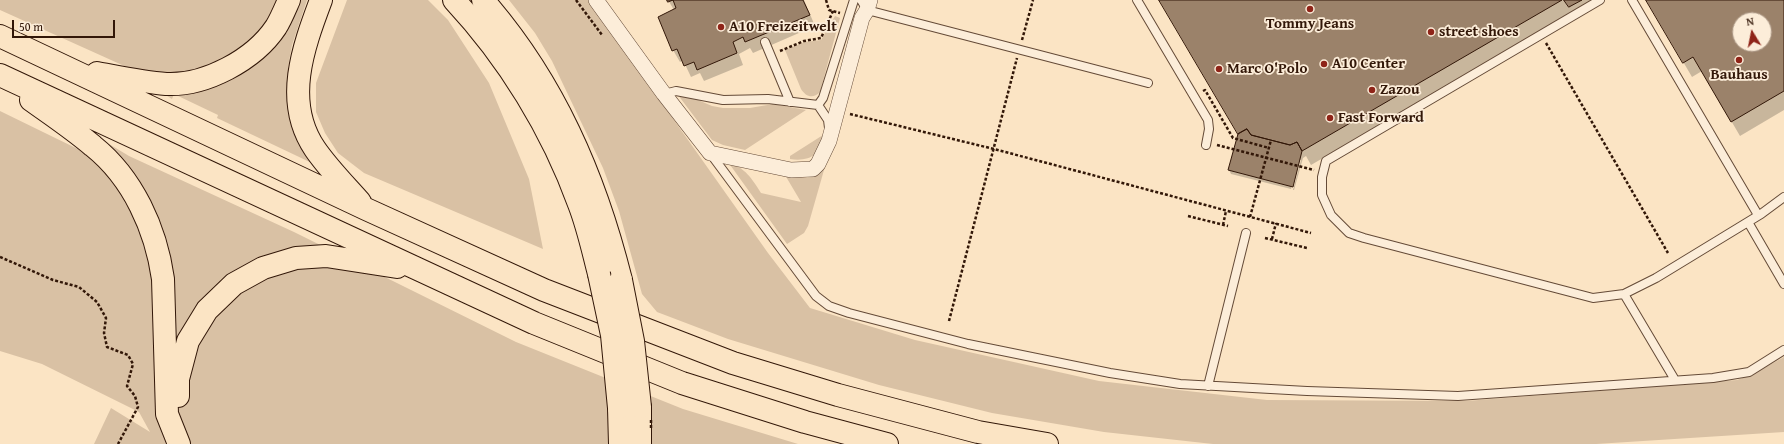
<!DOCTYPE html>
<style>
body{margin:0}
#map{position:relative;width:1784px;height:444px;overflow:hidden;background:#fbe4c4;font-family:"Gentium Book Plus",serif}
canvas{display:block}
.north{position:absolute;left:1732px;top:12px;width:40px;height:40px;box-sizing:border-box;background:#fcedd9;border:1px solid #ab9785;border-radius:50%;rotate:350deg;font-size:11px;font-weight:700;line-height:16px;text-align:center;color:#321708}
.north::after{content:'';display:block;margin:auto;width:14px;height:18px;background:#8f2418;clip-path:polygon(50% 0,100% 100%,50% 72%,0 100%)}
.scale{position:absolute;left:12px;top:20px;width:103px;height:18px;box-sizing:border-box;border:2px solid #321708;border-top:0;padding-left:5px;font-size:12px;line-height:14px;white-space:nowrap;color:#321708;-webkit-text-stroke:3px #fcedd9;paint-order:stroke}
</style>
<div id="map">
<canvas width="1784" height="444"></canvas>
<div class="north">N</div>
<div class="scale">50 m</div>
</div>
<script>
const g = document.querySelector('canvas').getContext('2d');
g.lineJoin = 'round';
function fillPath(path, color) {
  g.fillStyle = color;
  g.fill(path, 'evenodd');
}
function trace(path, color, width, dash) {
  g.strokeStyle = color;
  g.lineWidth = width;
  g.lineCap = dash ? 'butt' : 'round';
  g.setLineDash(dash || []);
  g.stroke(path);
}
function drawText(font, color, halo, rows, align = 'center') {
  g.font = font + ' "Gentium Book Plus",serif';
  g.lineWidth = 3.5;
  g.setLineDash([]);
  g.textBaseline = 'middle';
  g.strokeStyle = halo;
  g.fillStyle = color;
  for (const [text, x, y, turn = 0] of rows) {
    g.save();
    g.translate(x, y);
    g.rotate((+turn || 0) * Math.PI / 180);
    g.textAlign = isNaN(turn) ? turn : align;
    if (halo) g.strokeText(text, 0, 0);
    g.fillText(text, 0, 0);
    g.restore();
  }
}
const green = new Path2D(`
 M 0,0 L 278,0 L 270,20 L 237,55 L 209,68 L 176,75 L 131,69 L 0,10 Z
 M 296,0 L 307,0 L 292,45 L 288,67 L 288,88 L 316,165 L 217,118 L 218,115 L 174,94 L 172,99 L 164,94 L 199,86 Z
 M 347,0 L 428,0 L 448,20 L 489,83 L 529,179 L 543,249 L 364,173 L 338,153 L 325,133 L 316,112 L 316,83 Z
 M 509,0 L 589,0 L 768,253 L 810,308 L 915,340 L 1099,381 L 1267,400 L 1466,401 L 1737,380 L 1753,374 L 1784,357 L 1784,432 L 1596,444 L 1213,444 L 1104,432 L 992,413 L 879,385 L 728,339 L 657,312 L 642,294 L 619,211 L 603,168 L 552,61 L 535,33 Z
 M 835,16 L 840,18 L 820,92 C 813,99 806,97 801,89 L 785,50 L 805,42 L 821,40 Z
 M 678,95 L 691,97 L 712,106 L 723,108 L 750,108 L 773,104 L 806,110 L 745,150 L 723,145 L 712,140 Z
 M 0,111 L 86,153 L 109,144 L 129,156 L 294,232 L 516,342 L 683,409 L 798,444 L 205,444 L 203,418 L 205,444 L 94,444 L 111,408 L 150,432 L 139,412 L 42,364 L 0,351 Z
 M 823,135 C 823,155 808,162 790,159 L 790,156 Z
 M 728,162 C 746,169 751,177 761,193 L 801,202 L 785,175 L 807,178 L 812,177 L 826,163 L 808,226 L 804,233 L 787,244 Z`);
const shadow = new Path2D(`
 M 668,0 L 804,0 L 815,26 L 753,53 L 750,48 L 739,54 L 743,65 L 704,81 L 700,73 L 691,77 L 683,60 L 680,62 L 673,50 L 674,10 Z
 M 1160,0 L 1595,0 L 1311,165 L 1306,156 L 1303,158 L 1294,190 L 1293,190 L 1301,160 L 1299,160 L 1291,189 L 1231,174 L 1229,170 L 1239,134 Z
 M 1647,0 L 1784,0 L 1784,110 L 1740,136 L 1702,71 L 1692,77 ZM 1740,20 L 1764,20 L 1764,44 L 1740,44 Z`);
const building = new Path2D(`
 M 667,0 L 803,0 L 810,15 L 745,42 L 743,37 L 733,42 L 737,53 L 697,70 L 694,62 L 684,66 L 677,49 L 672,51 L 658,17 L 676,8 L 673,0 L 668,2 Z
 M 1159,0 L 1562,0 L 1302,151 L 1297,142 L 1290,145 L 1251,135 L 1247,129 L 1238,134 Z
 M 1564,0 L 1582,0 L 1569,7 Z
 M 1646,0 L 1784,0 L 1784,91 L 1731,122 L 1693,57 L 1683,63 ZM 1740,20 L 1764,20 L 1764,44 L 1740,44 Z
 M 1247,129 L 1251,135 L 1290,145 L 1297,142 L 1302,151 L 1293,187 L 1228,170 L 1238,134 Z`);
const path = new Path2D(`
 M 576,0 L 602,35
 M 826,0 L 829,10 L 840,13
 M 1022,40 L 1033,0
 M 1546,43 L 1668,253
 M 780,51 L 804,41 L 821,38 L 833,11
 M 1203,91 L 1205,90 L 1233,138 L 1269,148
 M 850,114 L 994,149 L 1311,233
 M 1217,145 L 1314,170
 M 1188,216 L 1228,226
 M 1250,217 L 1271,140
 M 1223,225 L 1226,211
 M 1265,238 L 1307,248
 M 1272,239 L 1276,223
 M 0,257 L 53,280 L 79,287 L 97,302 L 106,318 L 104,333 L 107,347 L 128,355 L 133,364 L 127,386 L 135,396 L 138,407 L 118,444
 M 949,321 L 1017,58`);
const lane = new Path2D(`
 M 861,0 L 867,10 L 1148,83
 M 1137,0 L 1208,120 L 1209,129 L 1206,145
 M 1600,0 L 1326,161 L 1322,177 L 1322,195 L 1331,215 L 1349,233 L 1364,238 L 1593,298 L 1624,294 L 1656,278 L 1761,214 L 1784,197
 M 1632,0 L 1758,215
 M 765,42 L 790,102
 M 664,94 L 676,91 L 723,100 L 768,99 L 818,105 L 828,120 L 829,128
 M 818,105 L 823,98 L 854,0
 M 710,153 L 816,296 L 829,306 L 849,313 L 968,344 L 1110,373 L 1180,384 L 1307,391 L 1458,396 L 1713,378 L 1749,372 L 1784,350
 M 1748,222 L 1784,284
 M 1624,294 L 1675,380
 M 1208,386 L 1246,233`);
const street = new Path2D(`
 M 596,0 L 664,94 L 710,153 L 791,170 L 813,169 L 818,164 L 829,141 L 862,18 L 867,10 L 870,0`);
const primary = new Path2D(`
 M 454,0 C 508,58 552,129 579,204 C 588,227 593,251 599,274
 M 483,0 C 554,81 595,176 621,280
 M 640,407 L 640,444
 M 619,408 L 620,444`);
const highway = new Path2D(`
 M 321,0 C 303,48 283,102 315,149 C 328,168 345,185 360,202
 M 0,36 L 366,209 L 544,290 L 733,363 L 838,395 L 978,432 L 1047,444
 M 97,73 C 119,77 143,82 166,84 C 205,86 254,60 276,27 C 281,19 285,9 289,0
 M 0,75 L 534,323 L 682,383 L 805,422 L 887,444
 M 31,100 C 52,115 73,129 93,146 C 133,178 156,229 163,279 L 167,414 L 179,444
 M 178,396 L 178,379 L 188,341 L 207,310 L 234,284 L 263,268 L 296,258 L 326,256 L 397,267`);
const pathBridge = new Path2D(`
 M 651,420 L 651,428`);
const primaryBridge = new Path2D(`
 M 599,274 L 612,335 L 619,408
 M 621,280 L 633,341 L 640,407`);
const markers = [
 [1310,9,4,"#8f2418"],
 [721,27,4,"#8f2418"],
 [1431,32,4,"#8f2418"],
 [1739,60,4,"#8f2418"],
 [1324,64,4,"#8f2418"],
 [1219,69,4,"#8f2418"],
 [1372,90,4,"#8f2418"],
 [1330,118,4,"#8f2418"]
];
const poiNames = [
 ["Tommy Jeans",1310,24,"center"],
 ["A10 Freizeitwelt",729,27],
 ["street shoes",1439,32],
 ["A10 Center",1332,64],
 ["Marc O'Polo",1227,69],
 ["Bauhaus",1739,75,"center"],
 ["Zazou",1380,90],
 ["Fast Forward",1338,118]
];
fillPath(green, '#d9c1a4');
fillPath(shadow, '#0003');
fillPath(building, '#9b826a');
trace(building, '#321708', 1);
trace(lane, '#644a37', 10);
trace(street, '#644a37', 16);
trace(primary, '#321708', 24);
trace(highway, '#321708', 24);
trace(path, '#321708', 2.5, [3, 2]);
trace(lane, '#fcedd9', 8);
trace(street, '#fcedd9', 15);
trace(primary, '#fbe4c4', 22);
trace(highway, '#fbe4c4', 22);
trace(primaryBridge, '#321708', 24, []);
trace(pathBridge, '#321708', 2.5, [3, 2]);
trace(primaryBridge, '#fbe4c4', 22);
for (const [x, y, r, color] of markers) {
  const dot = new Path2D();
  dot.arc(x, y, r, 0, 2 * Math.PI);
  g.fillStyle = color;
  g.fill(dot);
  trace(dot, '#fcedd9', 1.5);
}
drawText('bold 15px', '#321708', '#fcedd9', poiNames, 'left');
</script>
